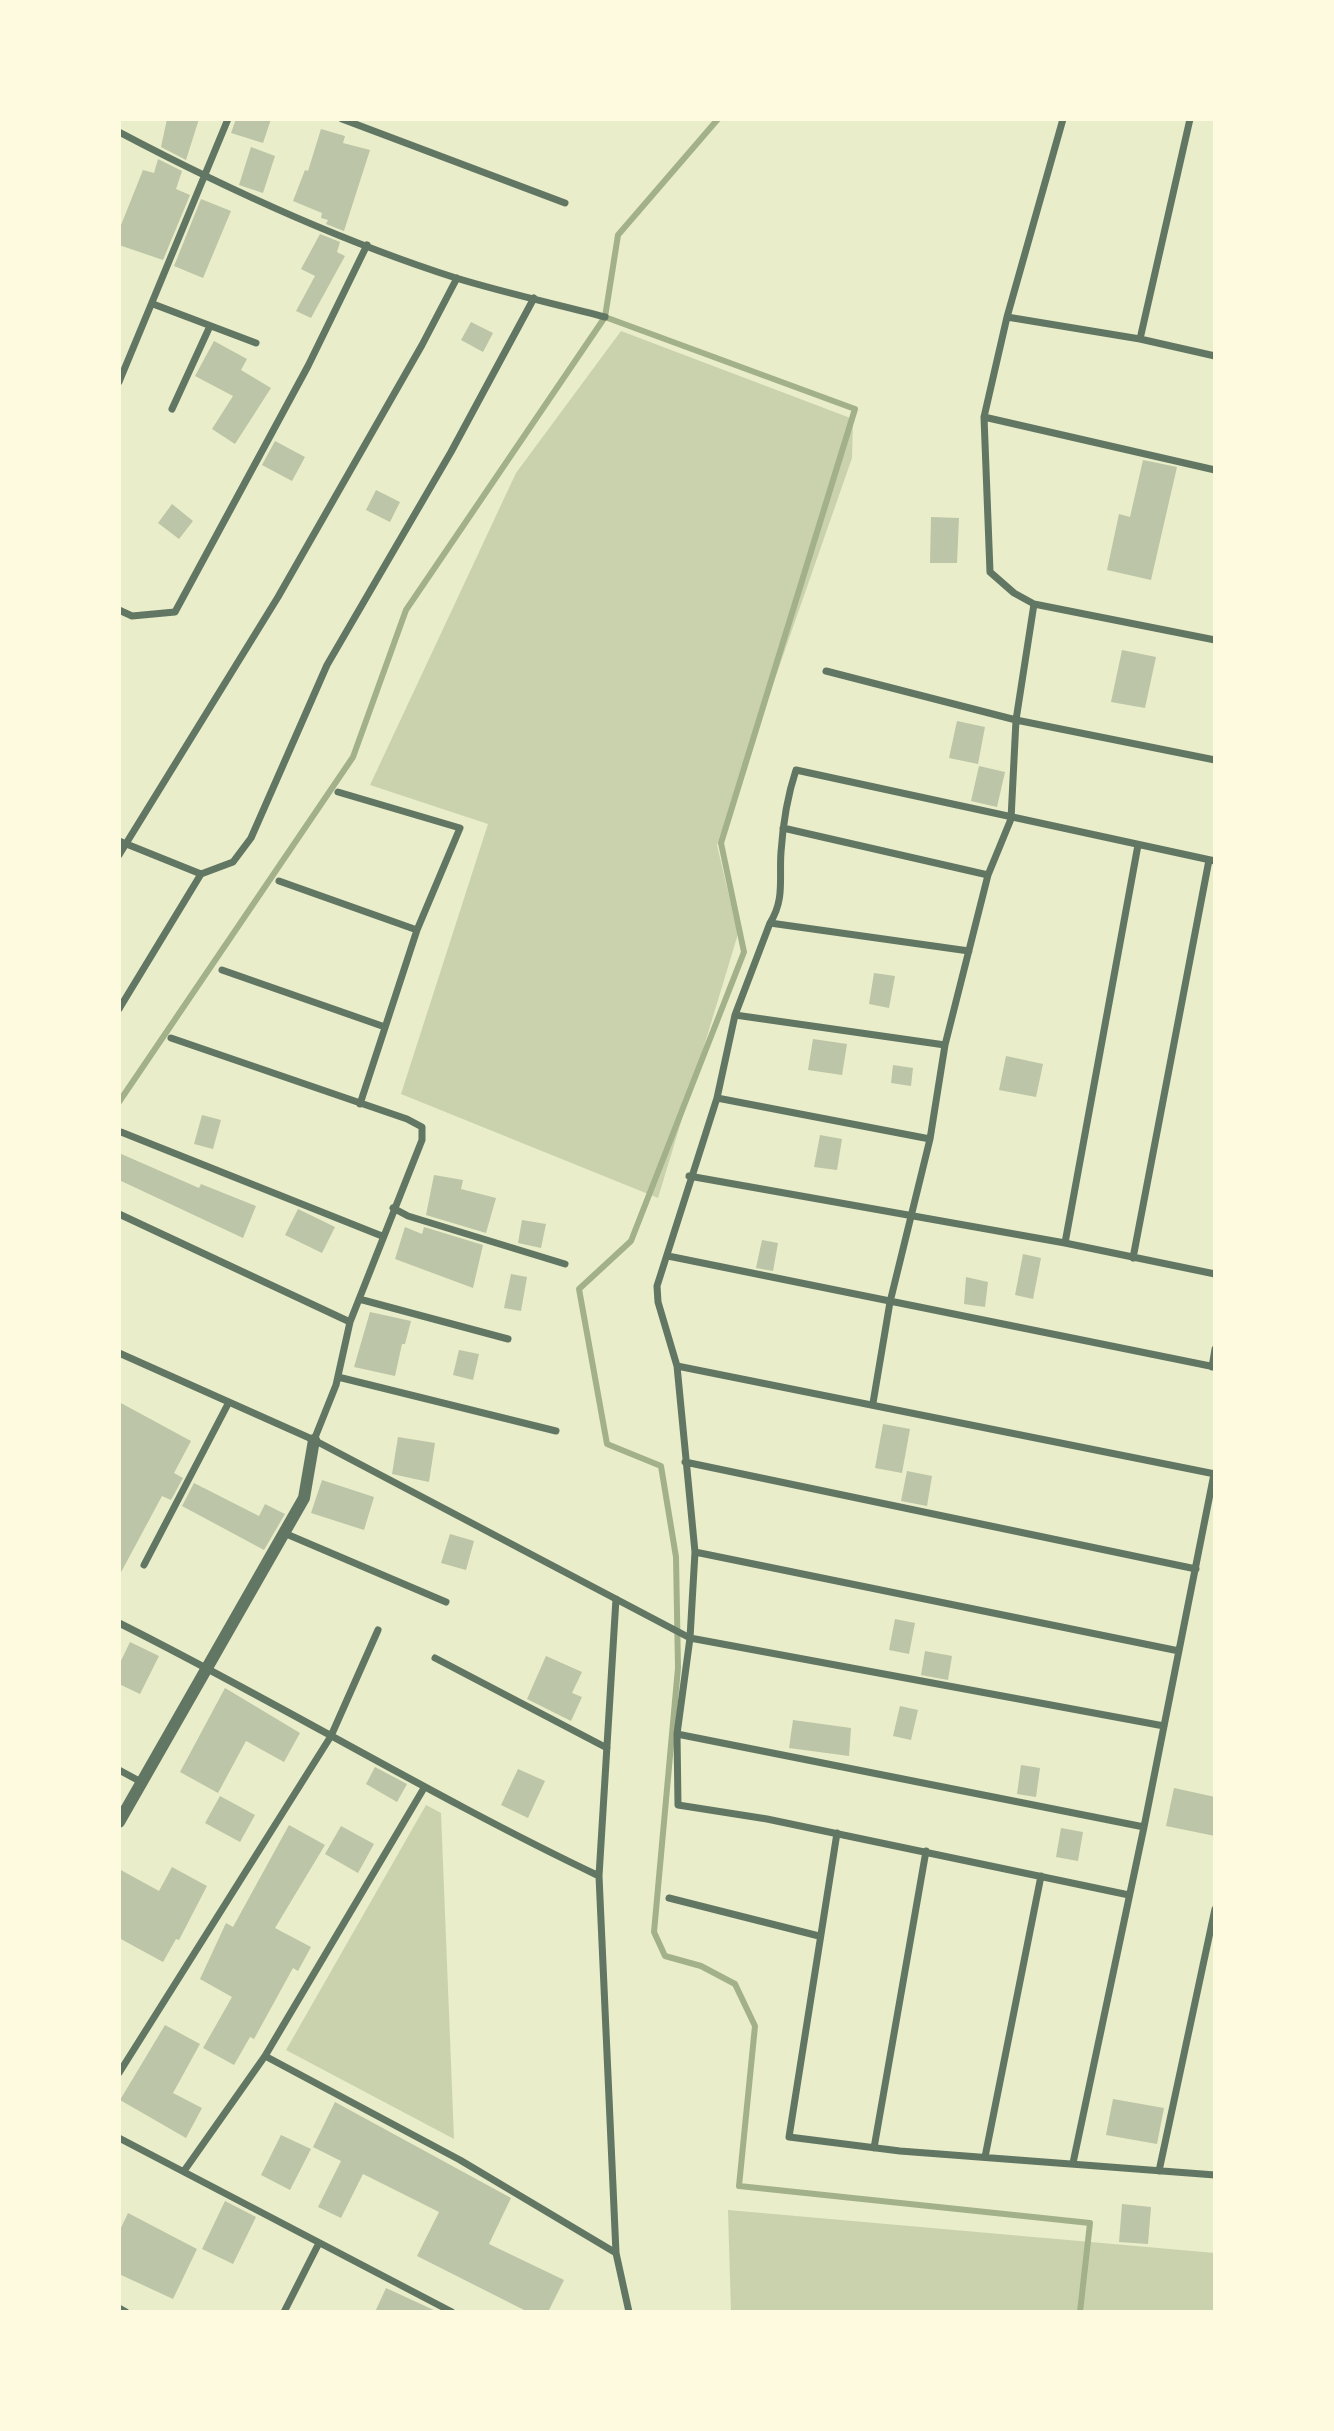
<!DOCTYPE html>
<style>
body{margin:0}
#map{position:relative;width:1334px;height:2431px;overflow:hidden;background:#e9edc9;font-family:Arial,sans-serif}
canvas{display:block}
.frame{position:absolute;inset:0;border:121px solid #fefae0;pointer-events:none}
</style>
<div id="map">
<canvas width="1334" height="2431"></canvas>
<div class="frame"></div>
</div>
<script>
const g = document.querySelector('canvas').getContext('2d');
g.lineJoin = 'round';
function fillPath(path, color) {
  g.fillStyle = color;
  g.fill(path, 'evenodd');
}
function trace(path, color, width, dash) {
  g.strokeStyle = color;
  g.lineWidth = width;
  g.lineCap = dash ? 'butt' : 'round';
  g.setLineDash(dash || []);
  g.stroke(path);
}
const green = new Path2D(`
 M 621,331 L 853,419 L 852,458 L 717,845 L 738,934 L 658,1198 L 401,1094 L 488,824 L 370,785 L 516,473 Z
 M 426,1805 L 441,1813 L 454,2139 L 286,2050 Z
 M 728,2210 L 1215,2253 L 1215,2312 L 731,2312 Z`);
const stream = new Path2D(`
 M 718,119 L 618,235 L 605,317 L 855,409 L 721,843 L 744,952 L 631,1241 L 579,1289 L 607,1444 L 661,1466 L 676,1557 L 678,1668 L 654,1932 L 665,1956 L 701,1966 L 735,1984 L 755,2026 L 739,2186 L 1090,2223 L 1080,2312
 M 119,1102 L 353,757 L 406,610 L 605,317`);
const building = new Path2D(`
 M 167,119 L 199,119 L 186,160 L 161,147 Z
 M 236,119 L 271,119 L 263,143 L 231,133 Z
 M 321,129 L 345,136 L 343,143 L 370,150 L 344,231 L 326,224 L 328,220 L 321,218 L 322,213 L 293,201 L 305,170 L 308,171 Z
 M 251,147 L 275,156 L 263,193 L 239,185 Z
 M 158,159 L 182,171 L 176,189 L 190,195 L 163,260 L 119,245 L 119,230 L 143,170 L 154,173 Z
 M 201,199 L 231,211 L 203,278 L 174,266 Z
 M 320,234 L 340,242 L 337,252 L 345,256 L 311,318 L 296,311 L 315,276 L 301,269 Z
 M 471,322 L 493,333 L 483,352 L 461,340 Z
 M 214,341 L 247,359 L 241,370 L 271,388 L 235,444 L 212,429 L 233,396 L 195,376 Z
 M 275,441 L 305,457 L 292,481 L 262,465 Z
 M 1143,460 L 1177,467 L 1151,580 L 1107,570 L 1119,514 L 1130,517 Z
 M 376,490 L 400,502 L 390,522 L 366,510 Z
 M 172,504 L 193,521 L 179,539 L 158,523 Z
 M 931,517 L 959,518 L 957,563 L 930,563 Z
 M 1122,650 L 1156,657 L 1145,708 L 1111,702 Z
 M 957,721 L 985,727 L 978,764 L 949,758 Z
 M 979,766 L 1005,772 L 997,807 L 971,801 Z
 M 874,973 L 895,976 L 889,1008 L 869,1004 Z
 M 813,1039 L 847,1044 L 842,1075 L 808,1070 Z
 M 1006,1056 L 1043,1064 L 1036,1097 L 999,1090 Z
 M 893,1065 L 913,1068 L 911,1086 L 891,1083 Z
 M 202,1115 L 221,1120 L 213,1149 L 194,1144 Z
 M 820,1135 L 842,1139 L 837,1170 L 814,1167 Z
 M 119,1153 L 199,1188 L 201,1184 L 256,1206 L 243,1238 L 119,1180 Z
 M 434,1175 L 463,1180 L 461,1189 L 496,1198 L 486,1233 L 426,1215 Z
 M 298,1209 L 335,1227 L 322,1253 L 285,1235 Z
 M 522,1220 L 546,1224 L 541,1248 L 518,1243 Z
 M 405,1227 L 422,1234 L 424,1227 L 483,1245 L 473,1288 L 395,1259 Z
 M 762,1240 L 778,1243 L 773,1271 L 756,1268 Z
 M 1023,1254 L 1041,1258 L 1033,1299 L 1015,1295 Z
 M 511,1274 L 527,1277 L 521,1311 L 504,1308 Z
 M 966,1277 L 988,1282 L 985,1307 L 964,1304 Z
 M 370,1312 L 411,1321 L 405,1344 L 402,1344 L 395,1376 L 354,1367 Z
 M 459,1350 L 479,1354 L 473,1380 L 453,1375 Z
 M 119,1402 L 191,1441 L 174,1473 L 183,1478 L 171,1500 L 162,1496 L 119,1576 Z
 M 883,1424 L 910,1429 L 902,1473 L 875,1468 Z
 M 398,1437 L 435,1443 L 429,1482 L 392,1474 Z
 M 907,1471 L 932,1476 L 927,1506 L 901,1501 Z
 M 322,1480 L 374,1497 L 364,1530 L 311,1513 Z
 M 194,1483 L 259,1516 L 265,1504 L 285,1514 L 264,1550 L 182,1506 Z
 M 450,1534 L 474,1541 L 466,1570 L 441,1563 Z
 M 895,1619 L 915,1623 L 909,1654 L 889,1650 Z
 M 130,1642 L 159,1656 L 140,1694 L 119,1684 L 119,1665 Z
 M 925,1651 L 952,1656 L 948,1680 L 921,1675 Z
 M 546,1656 L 582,1672 L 572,1693 L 582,1697 L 571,1721 L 527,1699 Z
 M 225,1688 L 300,1733 L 284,1762 L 246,1741 L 218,1793 L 180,1772 Z
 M 900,1706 L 918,1710 L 911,1740 L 893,1736 Z
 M 793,1720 L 851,1728 L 849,1756 L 789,1748 Z
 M 1021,1765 L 1040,1768 L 1036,1797 L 1017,1794 Z
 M 375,1767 L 407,1784 L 397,1802 L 366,1784 Z
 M 518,1769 L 545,1781 L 528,1818 L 501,1805 Z
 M 1174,1788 L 1215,1797 L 1215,1836 L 1166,1826 Z
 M 220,1796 L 255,1815 L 240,1842 L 205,1823 Z
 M 289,1825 L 325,1845 L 275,1928 L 311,1947 L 298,1971 L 293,1968 L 254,2039 L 250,2037 L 234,2065 L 203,2048 L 232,1997 L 200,1979 L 226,1923 L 233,1927 Z
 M 341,1826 L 374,1844 L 358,1873 L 325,1854 Z
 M 1061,1828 L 1083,1832 L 1078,1861 L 1056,1857 Z
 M 172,1867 L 207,1886 L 179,1940 L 176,1939 L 163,1962 L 119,1938 L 119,1869 L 159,1891 Z
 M 165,2025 L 200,2044 L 173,2093 L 202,2108 L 186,2138 L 120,2100 Z
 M 1113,2099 L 1164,2108 L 1157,2144 L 1106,2135 Z
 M 335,2102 L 511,2198 L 489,2244 L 564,2280 L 548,2312 L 528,2312 L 417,2256 L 439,2212 L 363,2174 L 341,2218 L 318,2207 L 341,2161 L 313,2147 Z
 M 281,2135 L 311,2149 L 290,2190 L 261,2175 Z
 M 225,2201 L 256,2217 L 233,2264 L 202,2249 Z
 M 1122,2204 L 1151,2207 L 1148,2244 L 1119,2242 Z
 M 128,2213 L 197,2249 L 173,2299 L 119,2274 L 119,2232 Z
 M 386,2288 L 438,2312 L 375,2312 Z`);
const minor = new Path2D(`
 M 342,119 L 565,203
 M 119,132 C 227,189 340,241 456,278 C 505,293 556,304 605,317
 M 153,304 L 256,343
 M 1007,317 L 1140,339 L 1215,356
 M 1140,339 L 1190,119
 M 119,382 L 228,119
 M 172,409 L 210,326
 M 984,417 L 1215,470
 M 1034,604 L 1215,640
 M 119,610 L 132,616 L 175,612 L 308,366 L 367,245
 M 826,671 L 1016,720 L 1215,760
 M 338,792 L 460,828 L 417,930 L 360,1104
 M 783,828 L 988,875
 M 119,841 L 201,874 L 119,1009
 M 119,855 L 278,597 L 422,345 L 457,278
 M 201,874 L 233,862 L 251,838 L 327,665 L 451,452 L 534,298
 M 279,881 L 417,930
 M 770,923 C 785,899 779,879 781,852 C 783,823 787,797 796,770 L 1215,861
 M 969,951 L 770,923 L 735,1015 L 717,1098 L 657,1286 L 658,1302 L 677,1366 L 695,1552 L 690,1638 L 677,1734 L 678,1805 L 767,1819 L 1129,1895
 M 222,970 L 385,1027
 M 735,1015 L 945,1045
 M 717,1098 L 930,1139
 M 121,1132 L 382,1236
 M 689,1176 L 1065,1243 L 1215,1274
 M 393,1208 L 408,1216 L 565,1264
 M 119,1214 L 350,1322
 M 1065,1243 L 1138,845
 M 668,1256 L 1215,1367
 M 1133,1258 L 1209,860
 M 359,1299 L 508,1339
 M 119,1353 L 314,1440 L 336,1385 L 350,1322 L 422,1140 L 422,1127 L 407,1119 L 171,1038
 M 677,1366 L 1215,1474
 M 1212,1367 L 1215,1349
 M 338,1377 L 556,1431
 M 873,1403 L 890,1302 L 930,1139 L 945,1045 L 988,875 L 1011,819 L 1016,720 L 1034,604 L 1014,593 L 990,572 L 984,417 L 1007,317 L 1063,119
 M 314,1440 L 690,1638 L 1164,1726
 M 685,1462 L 1196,1569
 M 284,1533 L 446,1602
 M 695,1552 L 1179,1651
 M 144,1565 L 229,1402
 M 616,1599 L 599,1876 L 616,2253 L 629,2312
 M 119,1623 C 281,1704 435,1798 599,1876
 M 435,1658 L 607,1748
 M 677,1734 L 1144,1827
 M 119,1770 L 143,1783
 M 837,1833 L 789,2137 L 900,2151 L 1215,2175
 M 669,1898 L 819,1936
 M 265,2056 L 460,2160 L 616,2253
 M 119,2073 L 331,1736 L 378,1630
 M 119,2138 L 452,2312
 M 874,2148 L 926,1851
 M 985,2157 L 1041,1876
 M 1073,2163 L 1144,1827 L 1214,1474
 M 184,2171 L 265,2056 L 424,1788
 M 1159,2171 L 1215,1909
 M 119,2308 L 126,2312
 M 284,2312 L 319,2243`);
const tertiary = new Path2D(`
 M 119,1822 L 304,1498 L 314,1440`);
fillPath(green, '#cad2ad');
trace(stream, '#a3b18a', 6);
fillPath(building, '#bcc5a7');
trace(minor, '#617663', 7);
trace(tertiary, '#617663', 12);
</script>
